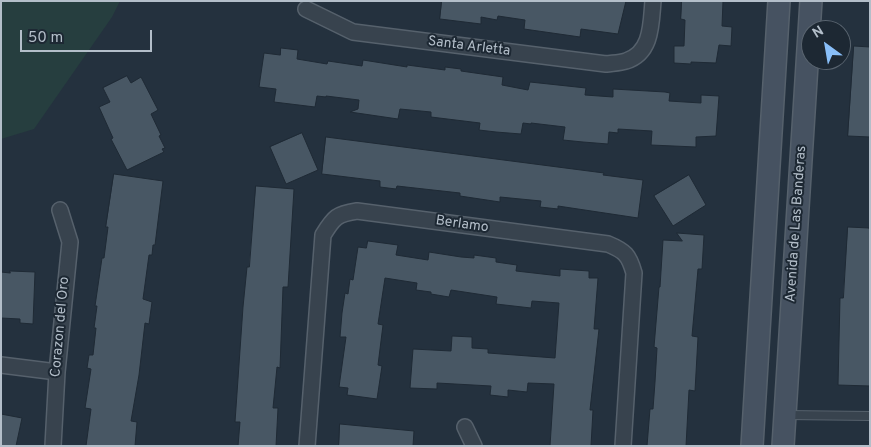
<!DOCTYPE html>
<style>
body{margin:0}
#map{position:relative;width:871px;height:447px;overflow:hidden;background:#24313e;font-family:Overpass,sans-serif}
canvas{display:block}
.frame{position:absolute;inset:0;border:2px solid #b3bec9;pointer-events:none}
.north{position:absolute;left:801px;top:20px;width:50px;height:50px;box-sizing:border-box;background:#1d2833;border:1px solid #59646f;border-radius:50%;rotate:328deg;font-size:14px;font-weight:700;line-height:20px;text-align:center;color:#b3bec9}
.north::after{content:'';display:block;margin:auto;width:18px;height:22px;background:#89bff9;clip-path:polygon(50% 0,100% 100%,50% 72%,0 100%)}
.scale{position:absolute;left:20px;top:30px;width:132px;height:22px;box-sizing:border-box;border:2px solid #b3bec9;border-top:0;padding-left:6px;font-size:15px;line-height:18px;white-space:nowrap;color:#b3bec9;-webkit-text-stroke:4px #1d2833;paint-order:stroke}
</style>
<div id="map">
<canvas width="871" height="447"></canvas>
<div class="frame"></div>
<div class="north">N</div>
<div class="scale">50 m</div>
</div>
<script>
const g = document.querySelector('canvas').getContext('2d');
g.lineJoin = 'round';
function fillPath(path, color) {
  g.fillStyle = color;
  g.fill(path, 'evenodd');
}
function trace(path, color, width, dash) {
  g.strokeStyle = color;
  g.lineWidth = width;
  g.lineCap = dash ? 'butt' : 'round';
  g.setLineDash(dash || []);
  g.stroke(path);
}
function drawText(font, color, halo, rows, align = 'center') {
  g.font = font + ' Overpass,sans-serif';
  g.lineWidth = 4;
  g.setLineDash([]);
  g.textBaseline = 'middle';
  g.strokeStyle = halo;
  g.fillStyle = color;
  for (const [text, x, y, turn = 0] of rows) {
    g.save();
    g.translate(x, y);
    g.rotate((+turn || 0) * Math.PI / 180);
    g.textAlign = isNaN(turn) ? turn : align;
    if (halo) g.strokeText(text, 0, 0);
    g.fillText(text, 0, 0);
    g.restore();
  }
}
const green = new Path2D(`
 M 1,1 L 120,1 L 112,17 L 34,129 L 1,139 Z`);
const building = new Path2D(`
 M 442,1 L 626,1 L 618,34 L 581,29 L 580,37 L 524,29 L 525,20 L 498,16 L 497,20 L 481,17 L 481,24 L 440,19 Z
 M 682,1 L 723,1 L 722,26 L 732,27 L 731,46 L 719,45 L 716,63 L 691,62 L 691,64 L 674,63 L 674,46 L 684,46 L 685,20 L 681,19 Z
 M 854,46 L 870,47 L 870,137 L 848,136 Z
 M 281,48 L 298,50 L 297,59 L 327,64 L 328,61 L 362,66 L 363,60 L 407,67 L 407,65 L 445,70 L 445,67 L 461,69 L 461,71 L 503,77 L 502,85 L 528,90 L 530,82 L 586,88 L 585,95 L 613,97 L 613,89 L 665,92 L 670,93 L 669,101 L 701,103 L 701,95 L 719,96 L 716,136 L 696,137 L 696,147 L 651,145 L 652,131 L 618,129 L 618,133 L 609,132 L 608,144 L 583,142 L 563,140 L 565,127 L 531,123 L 531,124 L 523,123 L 521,134 L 496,132 L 479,130 L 480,123 L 431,117 L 431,112 L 400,109 L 398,119 L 350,112 L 358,109 L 359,100 L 326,96 L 326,97 L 317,96 L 315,107 L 274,102 L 276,89 L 259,87 L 264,53 L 280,55 Z
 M 127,76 L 131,83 L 141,77 L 158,110 L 151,114 L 161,135 L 159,136 L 165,148 L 162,149 L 164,152 L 127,170 L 111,139 L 113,138 L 99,107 L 110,102 L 103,88 Z
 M 302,133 L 318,170 L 286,184 L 270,147 Z
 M 326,137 L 604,173 L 603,175 L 643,180 L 638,218 L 558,206 L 558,209 L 540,207 L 541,201 L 500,197 L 500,202 L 460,196 L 460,193 L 397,186 L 396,189 L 380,187 L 380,181 L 322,174 Z
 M 114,174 L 163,181 L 155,245 L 153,245 L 152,255 L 149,255 L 143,299 L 152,302 L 149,324 L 145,323 L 139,375 L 131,421 L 137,422 L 135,446 L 86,446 L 91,409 L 85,408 L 91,369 L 87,368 L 89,355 L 93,355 L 96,328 L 94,328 L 97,306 L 95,306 L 102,258 L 104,258 L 108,227 L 106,227 Z
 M 689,175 L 706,205 L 673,226 L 654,196 Z
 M 256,186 L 294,189 L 288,287 L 283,287 L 280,368 L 277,367 L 273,408 L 278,408 L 276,446 L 238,446 L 240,422 L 235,422 L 243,307 L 247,267 L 249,267 Z
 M 848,227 L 869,228 L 870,231 L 870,386 L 838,385 L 840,298 L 843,298 Z
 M 677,233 L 704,235 L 702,269 L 698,269 L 692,336 L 698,337 L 695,391 L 689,390 L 686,446 L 647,446 L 650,409 L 653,409 L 655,382 L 657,348 L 654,347 L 659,287 L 660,287 L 663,240 L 682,241 Z
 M 368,241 L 398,245 L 396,255 L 428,260 L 429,252 L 461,257 L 474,258 L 474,255 L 496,258 L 496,262 L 517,265 L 516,271 L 560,276 L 560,269 L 589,271 L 589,278 L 598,278 L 594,329 L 599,329 L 590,410 L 593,410 L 591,446 L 550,446 L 554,384 L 528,383 L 527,392 L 508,390 L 508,397 L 490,395 L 491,386 L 437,383 L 437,389 L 410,388 L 413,349 L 451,351 L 452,336 L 472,337 L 472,348 L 488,349 L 488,353 L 555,358 L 559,303 L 532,301 L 531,308 L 496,304 L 497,297 L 451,290 L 449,297 L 431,294 L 431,292 L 416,290 L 417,283 L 385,278 L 378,324 L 383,325 L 378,365 L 382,366 L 377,399 L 347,395 L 348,388 L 339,387 L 346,337 L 340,337 L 342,313 L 345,293 L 348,294 L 350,279 L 353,280 L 358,247 L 366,248 Z
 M 10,271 L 35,272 L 33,324 L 20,323 L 20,319 L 1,318 L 1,272 L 10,273 Z
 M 1,414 L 22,418 L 16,446 L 1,446 Z
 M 340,424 L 414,431 L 413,446 L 339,446 Z`);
const lane = new Path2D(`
 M 787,415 L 870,416`);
const street = new Path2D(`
 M 306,9 L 353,32 L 606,64 C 613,63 620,63 626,61 C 652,53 651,24 653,1
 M 1,365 L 57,372
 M 465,427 L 474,446
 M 53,446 L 57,372 L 70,242 L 60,210
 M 307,446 L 323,235 C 334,217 337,214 357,211 L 608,244 C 625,251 629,255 634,273 L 623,446`);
const secondary = new Path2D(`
 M 752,446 L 779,1
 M 783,446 L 811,1`);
const streetNames = [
 ["Santa Arletta",469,47,7],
 ["Avenida de Las Banderas",797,224,-86],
 ["Berlamo",462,225,8],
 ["Corazon del Oro",61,327,-85]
];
fillPath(green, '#263e3f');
fillPath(building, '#485764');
trace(building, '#1f2a35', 1);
trace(lane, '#56616c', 10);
trace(street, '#56616c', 18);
trace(secondary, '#56616c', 24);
trace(lane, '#38434e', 8);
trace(street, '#38434e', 15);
trace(secondary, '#465261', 21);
drawText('14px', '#b3bec9', '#1d2833', streetNames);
</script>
